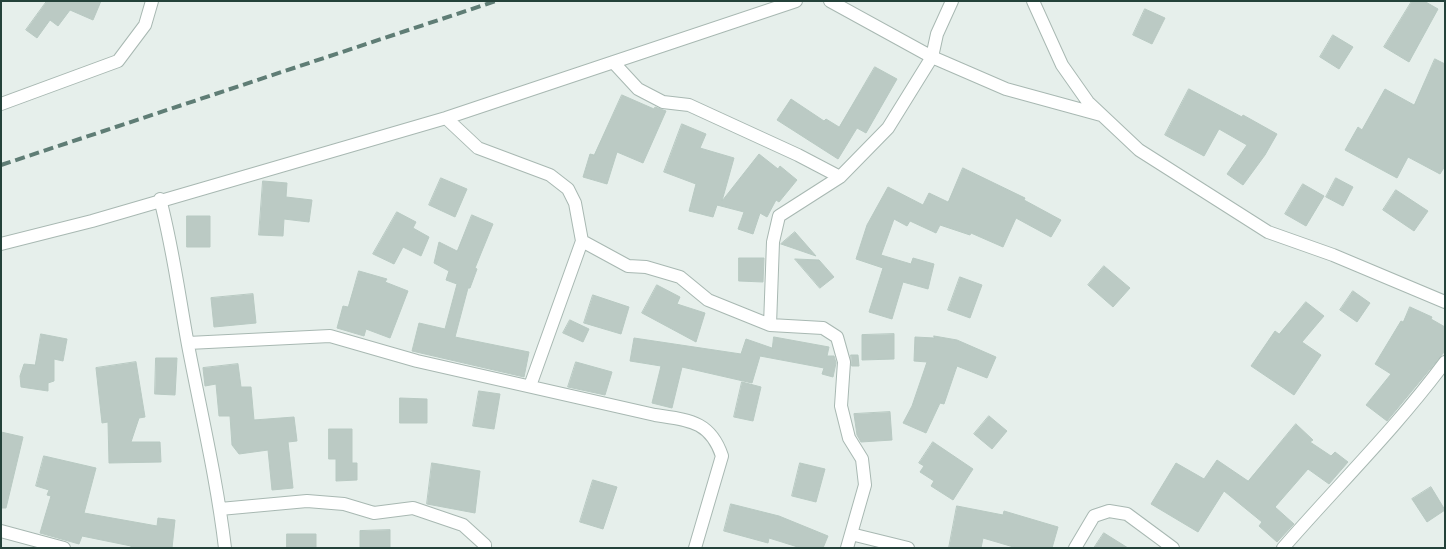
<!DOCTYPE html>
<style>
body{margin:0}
#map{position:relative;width:1446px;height:549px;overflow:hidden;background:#e6efeb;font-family:Helvetica,sans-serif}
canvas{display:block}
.frame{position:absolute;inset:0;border:2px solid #24423a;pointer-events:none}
</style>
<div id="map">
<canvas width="1446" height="549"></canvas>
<div class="frame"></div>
</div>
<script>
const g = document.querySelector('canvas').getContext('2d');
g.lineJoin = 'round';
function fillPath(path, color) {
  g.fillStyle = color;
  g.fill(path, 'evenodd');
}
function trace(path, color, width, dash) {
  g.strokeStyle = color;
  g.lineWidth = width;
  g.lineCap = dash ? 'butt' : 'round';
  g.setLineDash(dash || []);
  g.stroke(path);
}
const building = new Path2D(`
 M 47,1 L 101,1 L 93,20 L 70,10 L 58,26 L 50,20 L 37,38 L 26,30 Z
 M 1412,1 L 1424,1 L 1438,9 L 1409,62 L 1384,47 Z
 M 1145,9 L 1165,18 L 1152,44 L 1133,35 Z
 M 1333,35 L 1353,47 L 1339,69 L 1320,57 Z
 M 1435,59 L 1445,64 L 1445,166 L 1440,174 L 1408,157 L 1397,178 L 1345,150 L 1358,127 L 1362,130 L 1385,89 L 1414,105 Z
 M 875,67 L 897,79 L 866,133 L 857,128 L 838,159 L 777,120 L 791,99 L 824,121 L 826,119 L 839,127 Z
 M 1189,89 L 1242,117 L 1243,115 L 1277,134 L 1265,155 L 1243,185 L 1227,174 L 1247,145 L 1219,129 L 1204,156 L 1165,135 Z
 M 622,95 L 654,109 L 655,107 L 666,111 L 643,163 L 617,152 L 607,184 L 583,177 L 590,154 L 594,155 Z
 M 682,124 L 706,134 L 700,148 L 734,158 L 722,201 L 759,154 L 778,169 L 780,166 L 797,180 L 779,202 L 776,200 L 767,217 L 760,213 L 753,234 L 738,229 L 744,212 L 717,205 L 713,217 L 689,211 L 696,184 L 664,172 Z
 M 963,168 L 1025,198 L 1024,200 L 1061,220 L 1051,237 L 1016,218 L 1003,247 L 971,233 L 970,235 L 940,225 L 936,233 L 910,221 L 907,226 L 894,219 L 881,255 L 911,264 L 913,258 L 934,264 L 928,289 L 903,282 L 892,319 L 869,312 L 883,268 L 856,259 L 867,225 L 888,187 L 923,205 L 929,193 L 948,202 Z
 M 441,178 L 467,189 L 455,217 L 429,205 Z
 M 1336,178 L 1353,187 L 1343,206 L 1326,197 Z
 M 263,181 L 287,183 L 286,197 L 312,200 L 309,222 L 284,219 L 283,236 L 259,235 Z
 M 1303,184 L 1324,196 L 1306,226 L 1285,214 Z
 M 1396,190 L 1428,211 L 1414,231 L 1383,210 Z
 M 397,212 L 416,222 L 413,228 L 429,237 L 421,256 L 403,247 L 394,264 L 373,254 Z
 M 472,215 L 493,224 L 475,268 L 477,269 L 470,288 L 468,288 L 455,337 L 529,352 L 524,377 L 412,351 L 419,323 L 445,329 L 457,284 L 446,280 L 449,271 L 434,263 L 439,242 L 457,251 Z
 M 187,216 L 210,216 L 210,247 L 187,247 Z
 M 795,232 L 816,256 L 781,244 Z
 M 739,258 L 764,258 L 763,282 L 739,281 Z
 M 795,259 L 819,260 L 834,277 L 820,288 Z
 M 1104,266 L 1130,288 L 1113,307 L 1088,285 Z
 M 359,271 L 387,279 L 385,282 L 408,291 L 390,338 L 366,329 L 364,336 L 337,328 L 343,306 L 348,307 Z
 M 960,277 L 982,285 L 970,318 L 948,310 Z
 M 657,285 L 680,297 L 677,304 L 705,313 L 696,342 L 642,313 Z
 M 1353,291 L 1370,303 L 1357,322 L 1340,310 Z
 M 253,294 L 256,323 L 214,327 L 211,298 Z
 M 593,295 L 629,307 L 621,334 L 584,323 Z
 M 1306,302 L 1324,316 L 1302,342 L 1321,355 L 1294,395 L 1251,366 L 1275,331 L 1279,334 Z
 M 1410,307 L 1432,317 L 1431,319 L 1445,327 L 1445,351 L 1387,421 L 1366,405 L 1391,374 L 1375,364 L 1401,321 L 1403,322 Z
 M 570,320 L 589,329 L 583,342 L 563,333 Z
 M 41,334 L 67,339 L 63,361 L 54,359 L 54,381 L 48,383 L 48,391 L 21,387 L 20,376 L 24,364 L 35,365 Z
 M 894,334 L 894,359 L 862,360 L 862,335 Z
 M 934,336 L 957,340 L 996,357 L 987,378 L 957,366 L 944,404 L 940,403 L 926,433 L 903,423 L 912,406 L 927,362 L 914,361 L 915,337 L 934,338 Z
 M 774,337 L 829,347 L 827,356 L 834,356 L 836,363 L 833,377 L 822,374 L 824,368 L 760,356 L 752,383 L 682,367 L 672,408 L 652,403 L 661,366 L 630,361 L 634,338 L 741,354 L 746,339 L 772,348 Z
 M 851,355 L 858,355 L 859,366 L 852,366 Z
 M 156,358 L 177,358 L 175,395 L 155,394 Z
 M 136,362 L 145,417 L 139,418 L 131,442 L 160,442 L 161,462 L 109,463 L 108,422 L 102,423 L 96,368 Z
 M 576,362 L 612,372 L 605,395 L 568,387 Z
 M 238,364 L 241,387 L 251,387 L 254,420 L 294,417 L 297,441 L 288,442 L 293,488 L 272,490 L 268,450 L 239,454 L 232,445 L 230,416 L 219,416 L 216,384 L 205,386 L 203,368 Z
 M 742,382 L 761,387 L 753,421 L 734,417 Z
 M 479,391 L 500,394 L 494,429 L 473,426 Z
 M 400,398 L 427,399 L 427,423 L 400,423 Z
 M 890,412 L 892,440 L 861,442 L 857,435 L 854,414 Z
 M 989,416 L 1007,431 L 992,449 L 974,434 Z
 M 1296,424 L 1313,440 L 1310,442 L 1331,456 L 1335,452 L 1348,462 L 1329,484 L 1308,469 L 1275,507 L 1294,524 L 1277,542 L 1259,526 L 1262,522 L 1224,491 L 1198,532 L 1151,504 L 1176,463 L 1204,479 L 1217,460 L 1248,481 Z
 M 329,429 L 352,429 L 352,463 L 357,463 L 357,480 L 336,481 L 336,459 L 329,459 Z
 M 1,432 L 23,437 L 6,508 L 1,508 Z
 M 933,442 L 973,469 L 953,500 L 931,486 L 934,481 L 920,472 L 924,466 L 919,463 Z
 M 44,456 L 96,468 L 84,513 L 157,526 L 158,518 L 175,520 L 172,548 L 131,548 L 131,546 L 82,536 L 79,544 L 40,533 L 51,496 L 47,495 L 49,490 L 36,486 Z
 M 432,463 L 480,471 L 475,513 L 427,504 Z
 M 800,463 L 825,469 L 816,502 L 792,496 Z
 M 593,480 L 617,487 L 603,529 L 580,522 Z
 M 1431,487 L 1445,510 L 1427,522 L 1412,499 Z
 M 731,504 L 779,516 L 828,536 L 823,548 L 801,548 L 769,538 L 768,543 L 724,531 Z
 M 957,506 L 1003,515 L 1004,511 L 1058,527 L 1052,548 L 1017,548 L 983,538 L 981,548 L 949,548 Z
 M 390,530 L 390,548 L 360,548 L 360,531 Z
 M 1104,533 L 1128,548 L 1094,548 Z
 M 287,534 L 316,534 L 316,548 L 287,548 Z`);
const minor = new Path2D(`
 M 830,1 L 932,57 L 1006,89 L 1101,115
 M 1033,1 L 1062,65 L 1088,102 L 1139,150 L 1268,232 L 1333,255 L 1445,302
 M 613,62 L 638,89 L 663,102 L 689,105 L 798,155 L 840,177
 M 1,104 L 118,61 L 145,25 L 152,1
 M 446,118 L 478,148 L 550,175 L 568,189 L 575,203 L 582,241 L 530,386
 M 160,199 C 173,248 179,296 188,345 C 201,413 217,480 225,548
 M 582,241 L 628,266 L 646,267 L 680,277 L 708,300 L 770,325 L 823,328 L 837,337 L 844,362 L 841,406 L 849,438 L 862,459 L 865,485 L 847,548
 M 1,244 L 92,221 L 446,118 L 796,1
 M 770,325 L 773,242 L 779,216 L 840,177 L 888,128 L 932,57 L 937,34 L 952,1
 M 188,343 L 330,336 L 417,361 L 655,415 C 687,420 710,420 722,456 L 695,548
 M 220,509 L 307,501 L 344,504 L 374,513 L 413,508 L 463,525 L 485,545 L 485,548
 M 1,531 L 64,548
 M 851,534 L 908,548
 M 1075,548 L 1094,516 L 1109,511 L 1127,514 L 1173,548
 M 1283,548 C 1337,486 1396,428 1445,362`);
const rail = new Path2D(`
 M 1,165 L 496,1`);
fillPath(building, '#bbcac4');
trace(building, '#b8c9c2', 1);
trace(minor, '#a8b8b2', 14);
trace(minor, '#fff', 12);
trace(rail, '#5f7d75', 4, [10, 5]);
</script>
